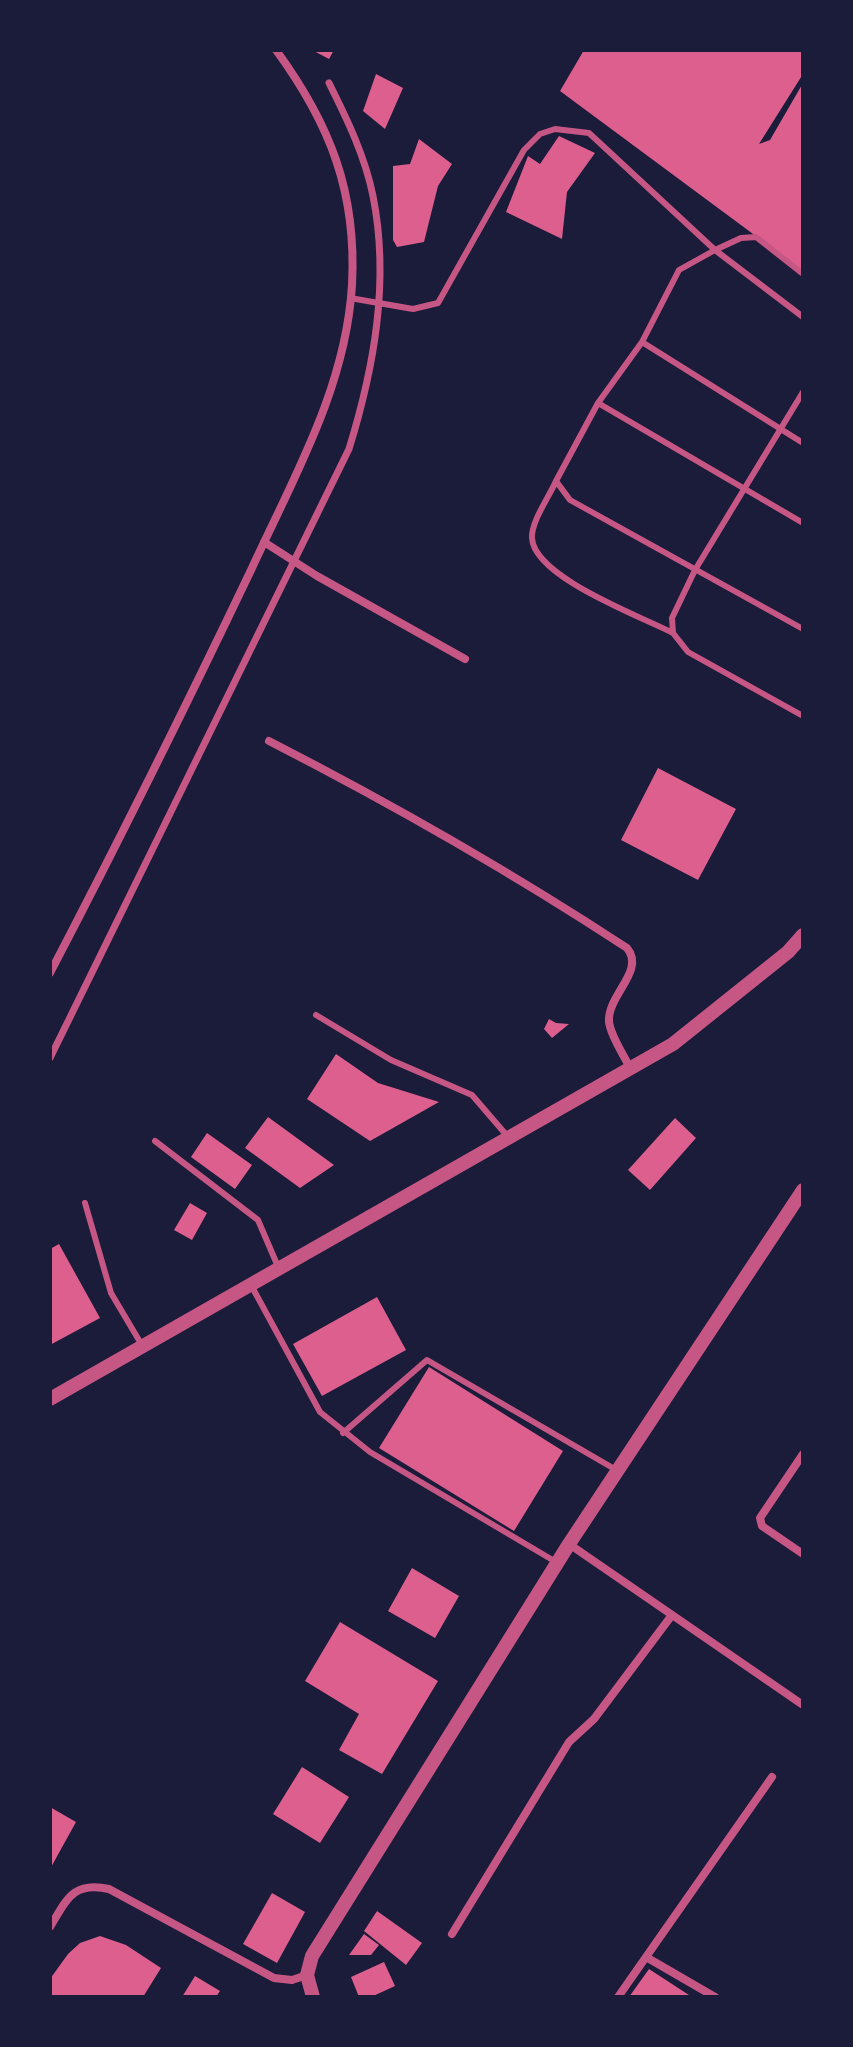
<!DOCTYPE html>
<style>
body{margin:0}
#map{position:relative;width:853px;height:2047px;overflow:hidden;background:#1b1b3a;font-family:Poppins,sans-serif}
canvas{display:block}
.frame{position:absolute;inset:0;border:52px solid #1b1b3a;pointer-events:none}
</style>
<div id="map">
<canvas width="853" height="2047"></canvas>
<div class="frame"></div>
</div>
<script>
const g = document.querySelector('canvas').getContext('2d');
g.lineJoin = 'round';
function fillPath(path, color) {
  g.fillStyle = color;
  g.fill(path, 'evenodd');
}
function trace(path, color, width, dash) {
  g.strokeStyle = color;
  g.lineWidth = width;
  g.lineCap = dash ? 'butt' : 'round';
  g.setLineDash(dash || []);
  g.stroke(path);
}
const building = new Path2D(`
 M 312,50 L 334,50 L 329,59 Z
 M 584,50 L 803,50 L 803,74 L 759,144 L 770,140 L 803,83 L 803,271 L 560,91 Z
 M 376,74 L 403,88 L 385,129 L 363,111 Z
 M 559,136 L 595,153 L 567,192 L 562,239 L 506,212 L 528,156 L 540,164 Z
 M 419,139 L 452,164 L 438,186 L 424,242 L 397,247 L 393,240 L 393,166 L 410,164 Z
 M 658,768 L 736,809 L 698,880 L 621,840 Z
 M 549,1019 L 556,1023 L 569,1024 L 552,1038 L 544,1029 Z
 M 336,1054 L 378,1083 L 439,1102 L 370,1141 L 307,1099 Z
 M 268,1117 L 334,1165 L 300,1188 L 245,1148 Z
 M 675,1118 L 696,1138 L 650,1190 L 628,1170 Z
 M 207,1133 L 252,1165 L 235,1189 L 191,1157 Z
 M 190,1203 L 207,1213 L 192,1240 L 174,1230 Z
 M 59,1244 L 100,1318 L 50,1345 L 50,1249 Z
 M 377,1297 L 406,1350 L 322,1396 L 293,1344 Z
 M 429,1367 L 563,1451 L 514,1531 L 379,1448 Z
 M 412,1568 L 459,1596 L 435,1638 L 388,1611 Z
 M 340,1622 L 438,1681 L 382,1774 L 339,1750 L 359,1714 L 305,1681 Z
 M 302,1767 L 349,1797 L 320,1843 L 273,1814 Z
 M 50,1807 L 76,1822 L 50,1869 Z
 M 272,1893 L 305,1912 L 277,1963 L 243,1944 Z
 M 377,1911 L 422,1943 L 406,1965 L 364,1931 Z
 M 364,1934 L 379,1945 L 371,1955 L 349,1955 Z
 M 100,1936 L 126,1945 L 161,1968 L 143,1997 L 50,1997 L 50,1979 L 68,1954 L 80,1943 Z
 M 384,1962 L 395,1986 L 371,1997 L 359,1997 L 351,1977 Z
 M 649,1969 L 692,1997 L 629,1997 Z
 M 195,1976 L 220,1991 L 216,1997 L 182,1997 Z`);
const service = new Path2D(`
 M 350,298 L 413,309 L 438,303 L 524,150 L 540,134 L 555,129 L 589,133 L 715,250 L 741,238 L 756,237 L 803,274
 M 803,317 L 715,250 L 679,270 L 642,342 L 598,403 L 556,481 L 570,500 L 803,629
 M 642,342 L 803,443
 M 803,392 L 695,570 L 672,618 L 673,633 L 688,652 L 803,716
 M 598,403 L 803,523
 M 556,481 C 549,497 531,522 532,538 C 534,577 640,616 673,633
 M 316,1015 L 391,1060 L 472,1095 L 509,1138
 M 155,1141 L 258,1220 L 279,1269
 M 85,1203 L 111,1293 L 143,1347
 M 251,1285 L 320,1412 L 370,1452 L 556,1562
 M 343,1433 L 427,1360 L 618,1471`);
const pedestrian = new Path2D(`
 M 50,1058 L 349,449 C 374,368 390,281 373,196 C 365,156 347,119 329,83`);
const minor = new Path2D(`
 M 264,542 L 317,576 L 465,659
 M 269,741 C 392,804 511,872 627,948 C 646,971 607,995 609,1022 C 611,1037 624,1055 630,1068
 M 50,973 C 120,839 187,704 252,568 C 294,477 346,387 352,285 C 357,192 330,124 276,50
 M 803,1454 L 760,1518 L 762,1526 L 803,1554
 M 569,1544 L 803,1705
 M 50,1927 C 67,1899 73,1881 109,1889 L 274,1978 L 292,1980 L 307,1975
 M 452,1934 L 569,1742 L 594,1719 L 672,1615
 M 646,1957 L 715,1997
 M 618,1997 L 772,1777`);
const tertiary = new Path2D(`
 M 50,1399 L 673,1044 L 788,952 L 803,935
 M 313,1997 L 307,1975 L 312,1956 L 569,1544 L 803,1190`);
fillPath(building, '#dd5f8e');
trace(service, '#c65784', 6);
trace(pedestrian, '#c65784', 7);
trace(minor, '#c65784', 8);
trace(tertiary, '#c65784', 14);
</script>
